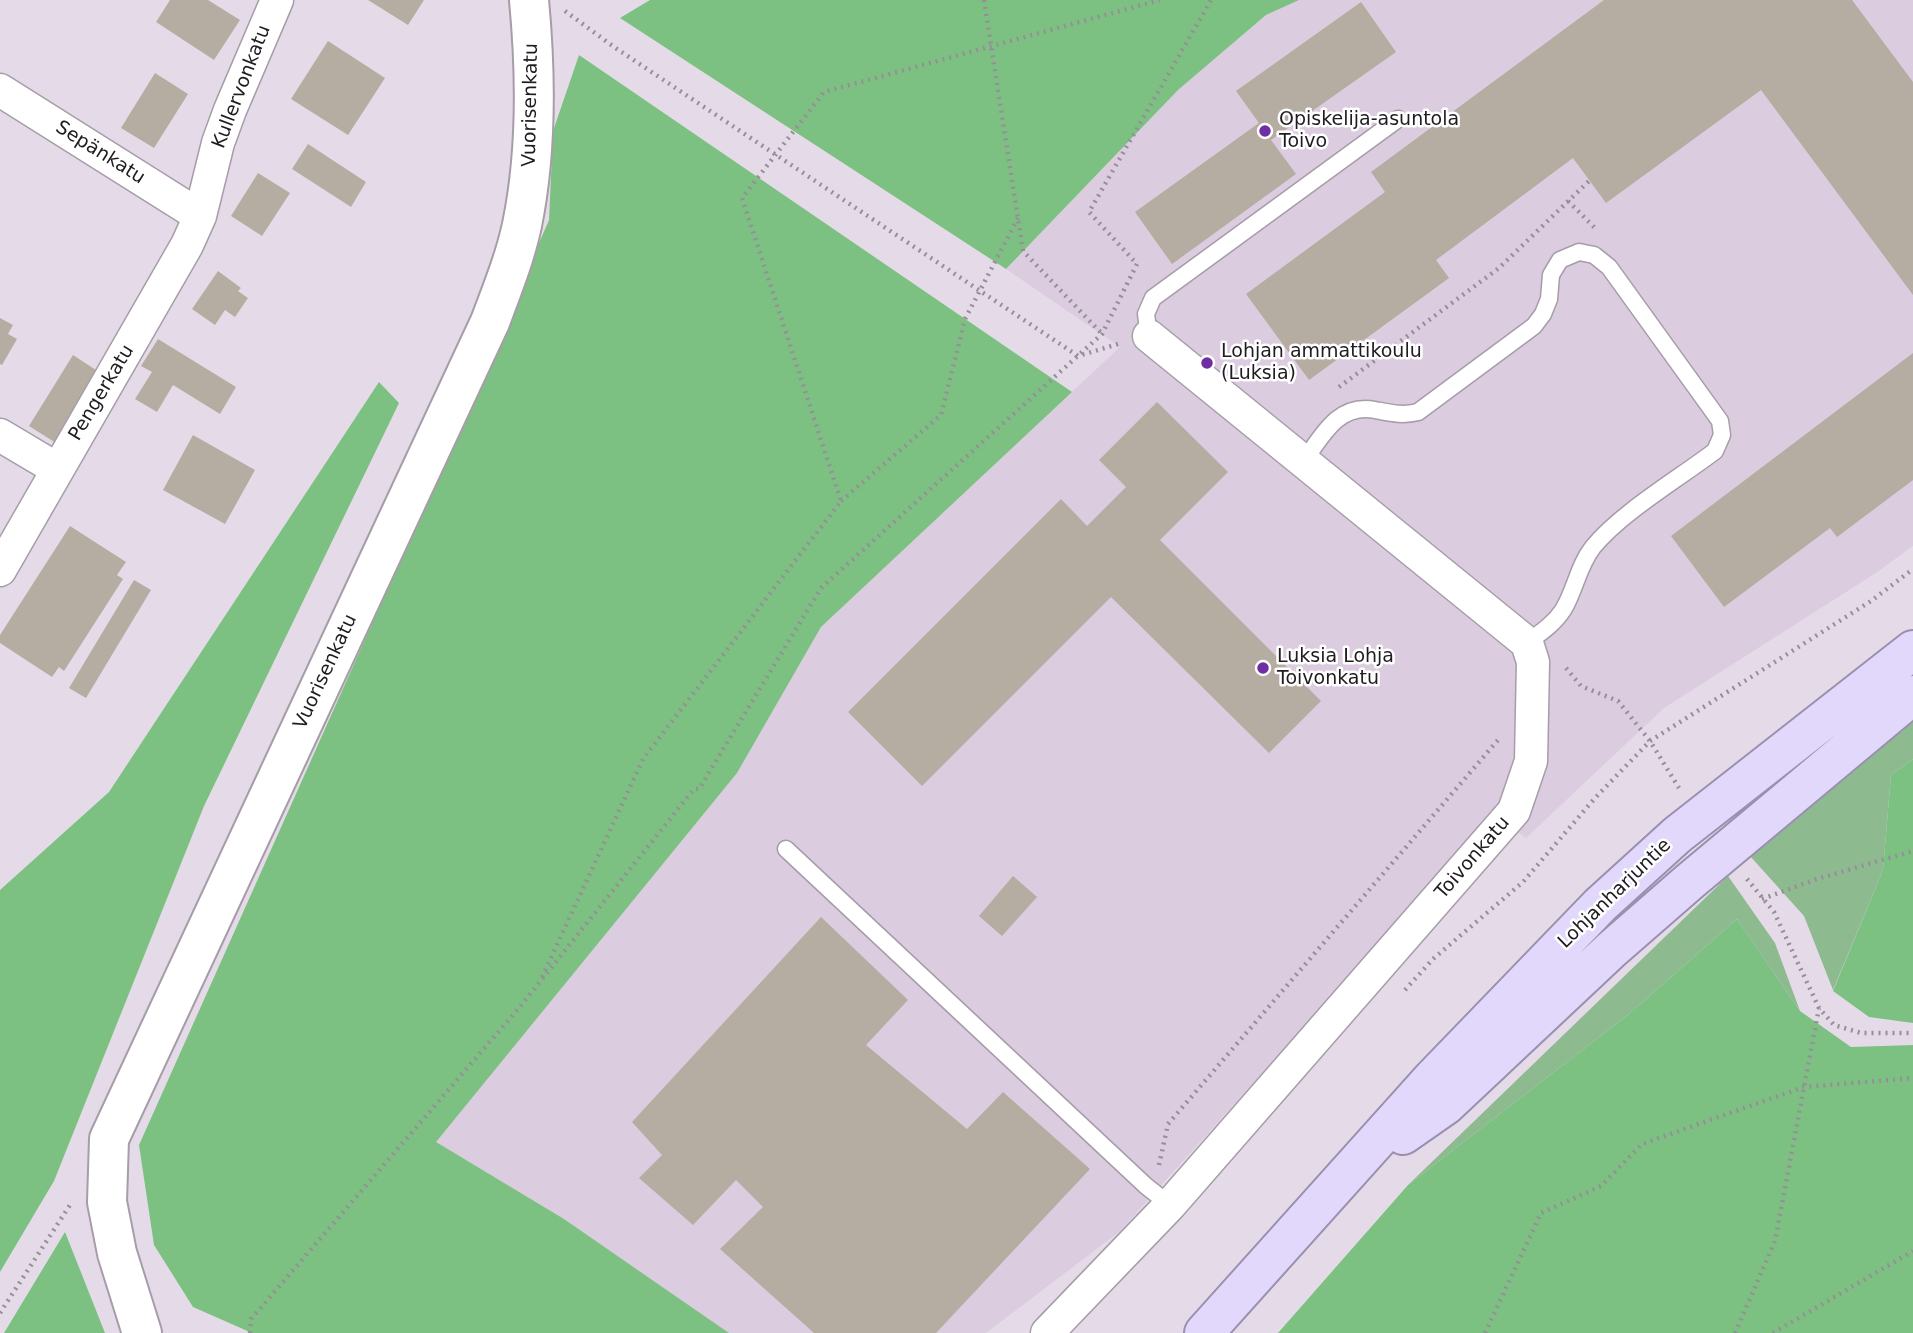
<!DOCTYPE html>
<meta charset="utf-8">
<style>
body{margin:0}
canvas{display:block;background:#e5dbe8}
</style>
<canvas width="1913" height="1333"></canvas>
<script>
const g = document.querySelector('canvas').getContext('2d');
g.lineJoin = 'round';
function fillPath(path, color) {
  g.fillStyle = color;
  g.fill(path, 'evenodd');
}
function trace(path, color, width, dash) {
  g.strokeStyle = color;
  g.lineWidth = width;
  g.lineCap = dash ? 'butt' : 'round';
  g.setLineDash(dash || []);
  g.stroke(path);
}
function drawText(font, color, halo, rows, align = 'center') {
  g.font = font + ' "DejaVu Sans",sans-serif';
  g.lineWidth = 5;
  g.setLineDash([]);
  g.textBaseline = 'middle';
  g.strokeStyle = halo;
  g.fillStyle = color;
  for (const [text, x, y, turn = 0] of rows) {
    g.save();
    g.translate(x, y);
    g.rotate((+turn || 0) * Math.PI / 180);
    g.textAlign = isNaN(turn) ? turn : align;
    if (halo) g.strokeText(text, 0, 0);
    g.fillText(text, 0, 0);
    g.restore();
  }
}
const built = new Path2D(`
 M 1299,0 L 1913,0 L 1913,546 L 1876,573 L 1664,708 L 1526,838 L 1494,816 L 1119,1232 L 986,1333 L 729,1333 L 564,1219 L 435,1142 L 737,773 L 821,627 L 1120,347 L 1006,269 L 1178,90 L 1266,15 Z`);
const green = new Path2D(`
 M 1913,716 L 1913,759 L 1891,775 L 1883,870 L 1833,990 L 1804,916 L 1750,856 Z
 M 1728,876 L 1775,943 L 1800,1011 L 1737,919 L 1629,1014 L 1408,1185 Z`);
const forest = new Path2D(`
 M 650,0 L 1299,0 L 1266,15 L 1178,90 L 1006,269 L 620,18 Z
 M 579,55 L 1072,392 L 821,627 L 737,773 L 436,1142 L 564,1219 L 729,1333 L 252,1333 L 193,1307 L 154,1245 L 139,1145 L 426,503 L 549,220 L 553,131 Z
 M 379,382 L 399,403 L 204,806 L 54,1181 L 0,1272 L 0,890 L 109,792 Z
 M 1913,759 L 1913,1023 L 1869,1017 L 1833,991 L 1883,870 L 1891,775 Z
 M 1737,919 L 1800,1011 L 1851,1047 L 1913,1045 L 1913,1333 L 1278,1333 L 1408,1185 L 1629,1014 Z
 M 65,1232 L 105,1333 L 4,1333 Z`);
const building = new Path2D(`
 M 170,0 L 208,0 L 240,20 L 214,60 L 156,22 Z
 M 368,0 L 424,0 L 408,25 Z
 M 1604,0 L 1852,0 L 1913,82 L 1913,295 L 1761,90 L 1606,203 L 1573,158 L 1436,260 L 1449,278 L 1309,380 L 1246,294 L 1385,192 L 1371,172 Z
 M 1361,2 L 1396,52 L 1271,140 L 1296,174 L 1172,264 L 1135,212 L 1259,123 L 1236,91 Z
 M 328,41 L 385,78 L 348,135 L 291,99 Z
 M 155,73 L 188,94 L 154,148 L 121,128 Z
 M 308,144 L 366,182 L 351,207 L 292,169 Z
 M 258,173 L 290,193 L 262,236 L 231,216 Z
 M 218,271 L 241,288 L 238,291 L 248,298 L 235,317 L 225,310 L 215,325 L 192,309 Z
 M 0,318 L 13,325 L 8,334 L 17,339 L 2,365 L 0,364 Z
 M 158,339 L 236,387 L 220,414 L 173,385 L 157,412 L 135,399 L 152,372 L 141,366 Z
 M 1913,353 L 1913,480 L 1837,537 L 1830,528 L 1724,607 L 1671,536 Z
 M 73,355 L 99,372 L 56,443 L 29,426 Z
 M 1157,402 L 1228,472 L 1160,540 L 1321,701 L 1269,753 L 1111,597 L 922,786 L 848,712 L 1061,499 L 1087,526 L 1126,487 L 1099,460 Z
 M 193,435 L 255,470 L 225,524 L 163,490 Z
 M 70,526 L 126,562 L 117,575 L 123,579 L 64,671 L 59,667 L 52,677 L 0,643 L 0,635 Z
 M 134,580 L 151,590 L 86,698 L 69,688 Z
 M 1013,876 L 1037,897 L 1002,936 L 979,916 Z
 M 821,917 L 908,1000 L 866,1045 L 967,1129 L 1003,1092 L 1090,1169 L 936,1333 L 814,1333 L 720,1249 L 763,1207 L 736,1180 L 693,1225 L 639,1178 L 662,1155 L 632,1122 Z`);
const path = new Path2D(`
 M 984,0 L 1023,251 L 1102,334
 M 565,11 L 614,47 L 1078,356 L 1118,344
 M 1568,201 L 1597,230
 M 1339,387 L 1499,268 L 1589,181
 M 841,501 L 941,415 L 965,319 L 1018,218
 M 1566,668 L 1581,686 L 1618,701 L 1650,741 L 1679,788
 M 1747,879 L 1774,912 L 1819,1008 L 1834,1025 L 1861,1033 L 1913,1033
 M 1762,899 L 1817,879 L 1913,851
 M 542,977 L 643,759 L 841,501 L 742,198 L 824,92 L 1160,0
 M 1405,990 L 1433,959 L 1523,882 L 1595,798 L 1650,741 L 1871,601 L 1913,569
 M 1159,1165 L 1168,1124 L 1498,740
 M 0,1313 L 70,1205
 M 250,1333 L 251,1319 L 519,1008 L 694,789 L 699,789 L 821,588 L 1102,334 L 1137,264 L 1089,212 L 1211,0
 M 1485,1333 L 1541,1213 L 1601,1186 L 1642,1144 L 1804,1087 L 1913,1078
 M 1735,1333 L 1775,1241 L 1819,1008
 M 1773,1333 L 1913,1251`);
const service = new Path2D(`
 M 1149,336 L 1146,314 L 1153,298 L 1398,119
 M 1304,461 C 1322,436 1338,403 1375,410 C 1391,413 1402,416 1418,412 L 1534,326 L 1543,314 L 1549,299 L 1551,275 L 1560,260 L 1579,252 L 1594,255 L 1609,267 L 1720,421 L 1722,435 L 1715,451 C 1678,479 1622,512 1593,547 C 1578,566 1575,591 1563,610 C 1554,624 1540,633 1527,643
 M 786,849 L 1146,1186 L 1170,1205`);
const minor = new Path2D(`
 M 0,90 L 200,216
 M 0,435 L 57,469
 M 0,570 L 187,245 L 200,216 L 218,143 L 230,110 L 277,0
 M 1047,1333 L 1170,1205 L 1514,811 L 1531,761 L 1533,662 L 1527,643 L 1149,336`);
const tertiary = new Path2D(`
 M 142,1333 L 117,1253 L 107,1202 L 109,1139 L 490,322 C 502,290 515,258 522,225 C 537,152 536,74 529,0`);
const trunk = new Path2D(`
 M 1403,1135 L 1446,1105 L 1611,950 L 1689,882 L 1913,695
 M 1204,1333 L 1432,1079 L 1600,905 L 1677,835 L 1913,650`);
const markers = [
 [1265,131,7,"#702ea3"],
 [1207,363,7,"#702ea3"],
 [1263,668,7,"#702ea3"]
];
const streetNames = [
 ["Kullervonkatu",242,87,-69],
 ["Vuorisenkatu",531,105,-89],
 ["Sepänkatu",100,153,32],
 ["Pengerkatu",102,393,-59],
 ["Vuorisenkatu",326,672,-65],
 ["Toivonkatu",1473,858,-49],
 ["Lohjanharjuntie",1615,894,-44]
];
const poiNames = [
 ["Opiskelija-asuntola",1279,120],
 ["Toivo",1279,142],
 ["Lohjan ammattikoulu",1221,352],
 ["(Luksia)",1221,374],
 ["Luksia Lohja",1277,657],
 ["Toivonkatu",1277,679]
];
fillPath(built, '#dbccdf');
fillPath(green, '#8eba90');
fillPath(forest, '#7cc181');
fillPath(building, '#b5ada1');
trace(service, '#a69da8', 19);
trace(minor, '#a69da8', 35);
trace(tertiary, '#a69da8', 42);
trace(trunk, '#9990af', 42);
trace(path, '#968f98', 4.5, [2, 5]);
trace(service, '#fff', 16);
trace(minor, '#fff', 32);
trace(tertiary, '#fff', 38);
trace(trunk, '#e2d8fc', 38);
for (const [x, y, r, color] of markers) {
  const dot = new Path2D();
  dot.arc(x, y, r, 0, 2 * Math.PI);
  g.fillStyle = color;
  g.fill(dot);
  trace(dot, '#fff', 2.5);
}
drawText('19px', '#1f1c20', '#fff', streetNames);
drawText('19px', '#1f1c20', '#fff', poiNames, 'left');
</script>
